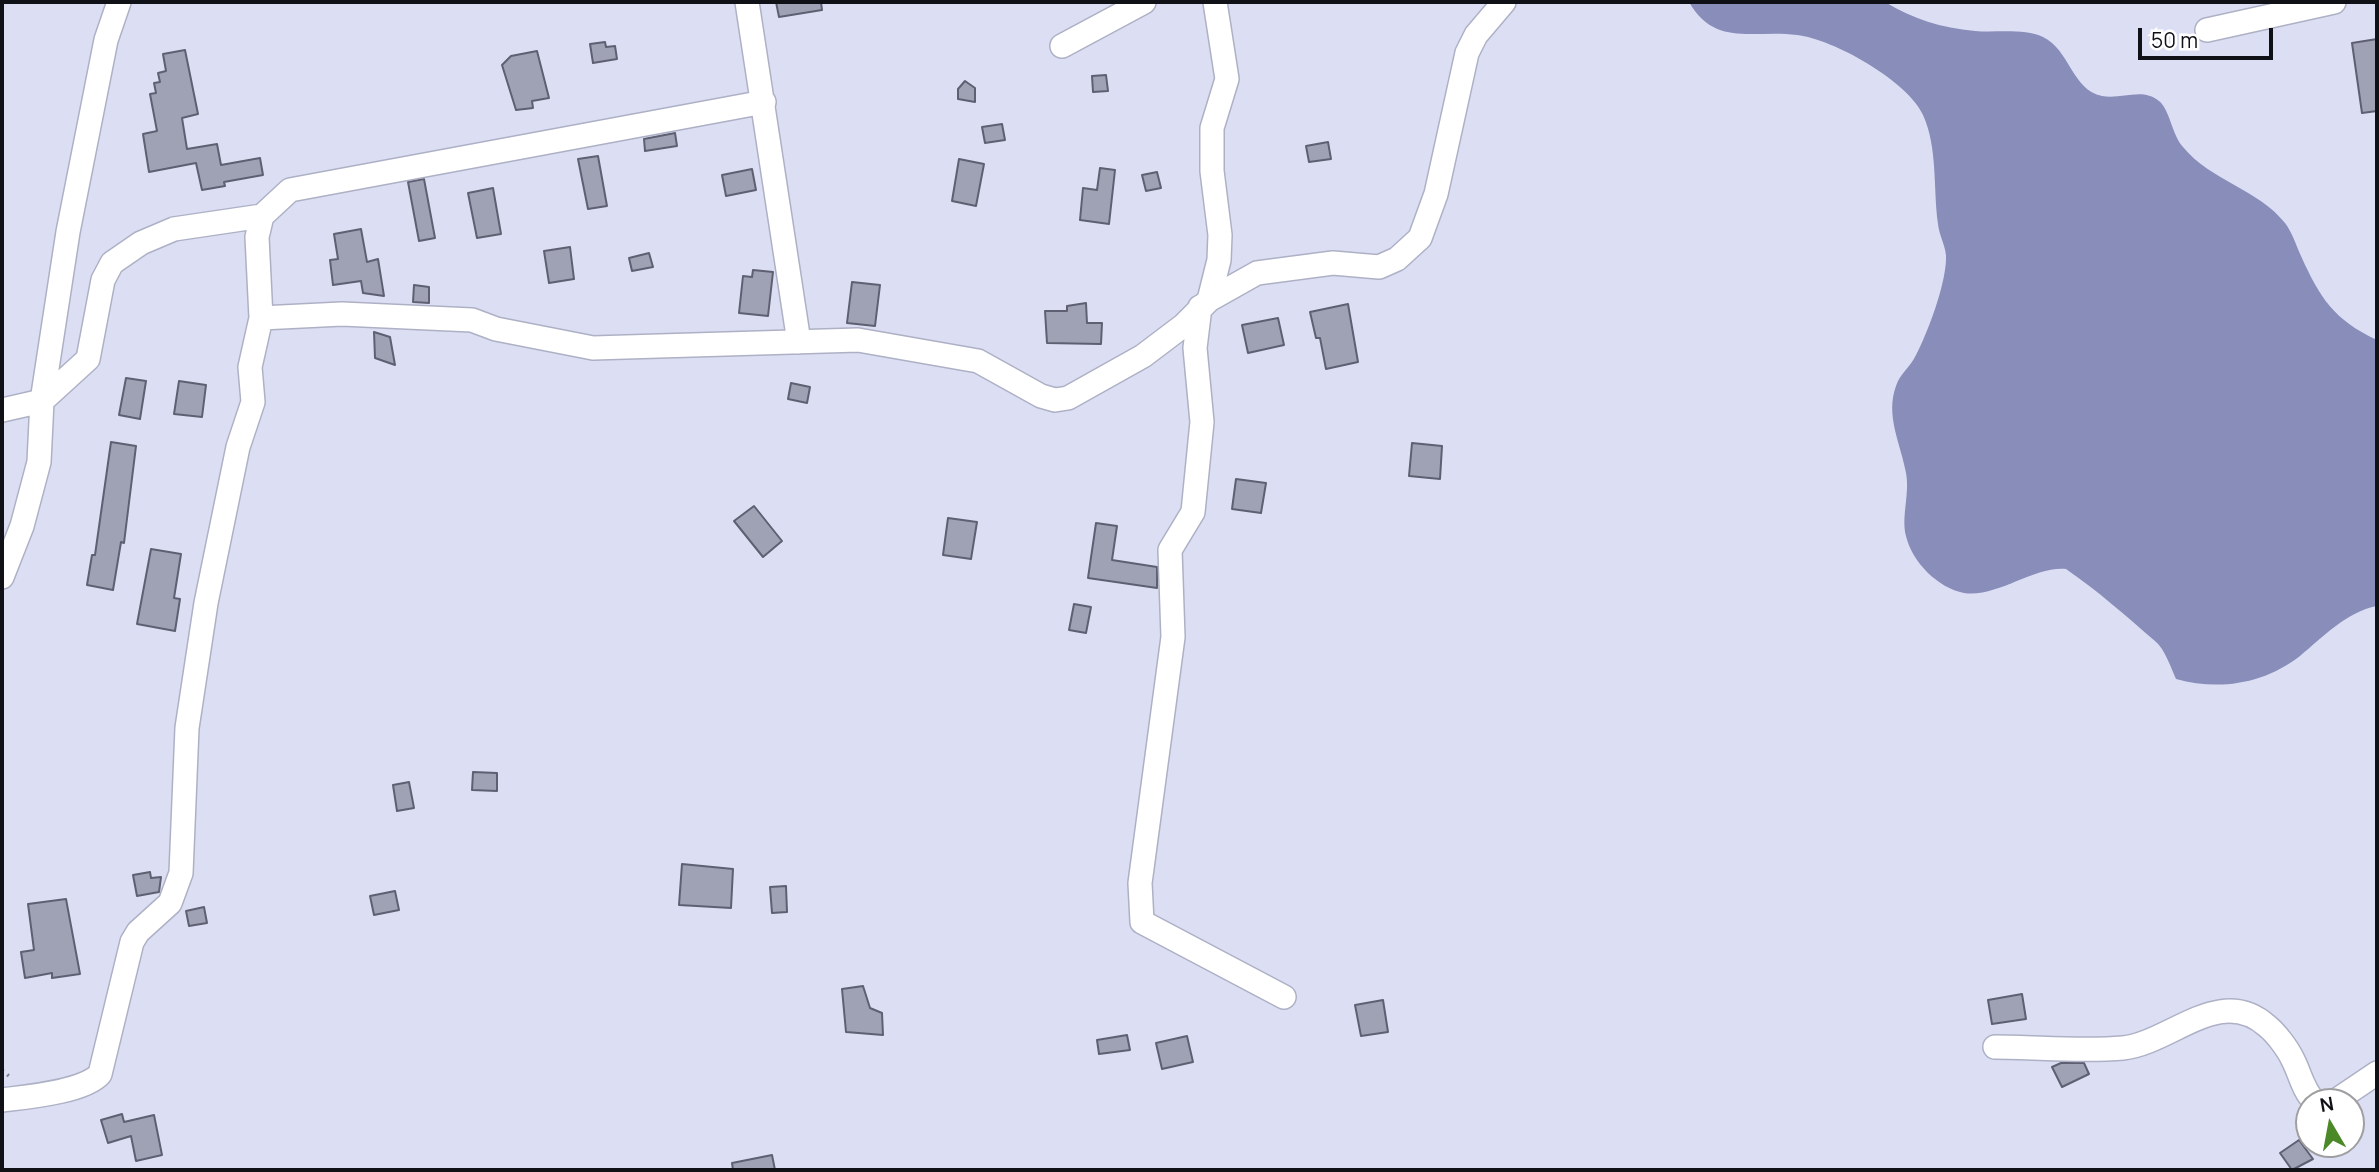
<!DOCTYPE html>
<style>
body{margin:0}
#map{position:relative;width:2379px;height:1172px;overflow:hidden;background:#dcdff4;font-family:Manrope,sans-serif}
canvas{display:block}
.frame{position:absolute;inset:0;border:4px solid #101017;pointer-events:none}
.north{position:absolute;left:2295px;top:1088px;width:70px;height:70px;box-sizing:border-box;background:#fff;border:2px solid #9f9fa2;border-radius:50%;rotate:350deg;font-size:19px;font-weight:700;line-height:28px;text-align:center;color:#101017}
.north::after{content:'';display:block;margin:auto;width:24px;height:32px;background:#4b8928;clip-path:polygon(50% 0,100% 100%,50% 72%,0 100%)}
.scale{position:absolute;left:2138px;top:28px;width:135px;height:32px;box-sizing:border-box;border:4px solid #101017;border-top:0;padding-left:9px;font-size:21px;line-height:24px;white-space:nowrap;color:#101017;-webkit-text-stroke:5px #fff;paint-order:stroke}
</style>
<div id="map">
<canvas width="2379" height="1172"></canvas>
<div class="frame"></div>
<div class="north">N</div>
<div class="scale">50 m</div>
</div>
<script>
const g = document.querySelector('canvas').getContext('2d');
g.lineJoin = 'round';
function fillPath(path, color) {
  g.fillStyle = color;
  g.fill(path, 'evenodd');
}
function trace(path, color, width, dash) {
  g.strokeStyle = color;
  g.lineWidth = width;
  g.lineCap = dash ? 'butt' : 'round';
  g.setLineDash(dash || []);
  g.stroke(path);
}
const water = new Path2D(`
 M 1689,2 L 1885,2 C 1913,19 1941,28 1975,31 C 1995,33 2024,28 2043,37 C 2070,50 2072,90 2102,96 C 2121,100 2142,87 2159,101 C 2170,110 2172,135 2183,147 C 2211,181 2258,189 2285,223 C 2292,232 2296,245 2301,256 C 2320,298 2334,320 2377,340 L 2377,606 C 2346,612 2323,637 2300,656 C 2264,684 2219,691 2176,679 C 2171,668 2165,649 2155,641 C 2126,616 2098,591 2066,569 C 2034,566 1997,598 1964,593 C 1938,588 1912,562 1906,536 C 1901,517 1910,494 1906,473 C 1901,444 1885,416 1896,386 C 1899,375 1911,366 1916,355 C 1928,332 1945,286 1946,260 C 1947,248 1939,236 1938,224 C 1933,189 1938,148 1923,115 C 1908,81 1833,39 1797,35 C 1755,29 1715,48 1689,2 Z`);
const building = new Path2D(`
 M 776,2 L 821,2 L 822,10 L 779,17 Z
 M 2377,39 L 2377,111 L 2362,113 L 2352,43 Z
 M 605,42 L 606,47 L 615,46 L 617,59 L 593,63 L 590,44 Z
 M 185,50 L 198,114 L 182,118 L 187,149 L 217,144 L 221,165 L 260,158 L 263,175 L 224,182 L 225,186 L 202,190 L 196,163 L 149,172 L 143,134 L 157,131 L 150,94 L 156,93 L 154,83 L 160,82 L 158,73 L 166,71 L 163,54 Z
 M 537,51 L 549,98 L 532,101 L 533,108 L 516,110 L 502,65 L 511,56 Z
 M 1106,75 L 1108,91 L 1093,92 L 1092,76 Z
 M 965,81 L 975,88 L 975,102 L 958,99 L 958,89 Z
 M 1002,124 L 1005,140 L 985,143 L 982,127 Z
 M 675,133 L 677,146 L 645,151 L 644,139 Z
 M 1328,142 L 1331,159 L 1309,162 L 1306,146 Z
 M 598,156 L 607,206 L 588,209 L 578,159 Z
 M 959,159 L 984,164 L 976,206 L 952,201 Z
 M 1100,168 L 1115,170 L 1109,224 L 1080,220 L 1083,188 L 1097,190 Z
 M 752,169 L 756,190 L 726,196 L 722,175 Z
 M 1157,172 L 1161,188 L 1146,191 L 1142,175 Z
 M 424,179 L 435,238 L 419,241 L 408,182 Z
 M 493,188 L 501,234 L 477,238 L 468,193 Z
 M 361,229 L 367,262 L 378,259 L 384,296 L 363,293 L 361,281 L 333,285 L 330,260 L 338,259 L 334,234 Z
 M 570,247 L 574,279 L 549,283 L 544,251 Z
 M 649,253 L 653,267 L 632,271 L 629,258 Z
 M 753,270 L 773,272 L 768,316 L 739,313 L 743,276 L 752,277 Z
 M 852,282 L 880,285 L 875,326 L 847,323 Z
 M 414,285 L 429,287 L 429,303 L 413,302 Z
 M 1086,303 L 1087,323 L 1102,323 L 1101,344 L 1047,343 L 1045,311 L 1067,311 L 1067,306 Z
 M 1348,304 L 1358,362 L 1326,369 L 1320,338 L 1316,338 L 1310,312 Z
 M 1278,318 L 1284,345 L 1248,353 L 1242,325 Z
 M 374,332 L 390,337 L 395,365 L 375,358 Z
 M 126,378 L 146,381 L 140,419 L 119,415 Z
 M 179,381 L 206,385 L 202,417 L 174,414 Z
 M 791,383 L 810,387 L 807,403 L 788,399 Z
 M 111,442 L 136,446 L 124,543 L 121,542 L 113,590 L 87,585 L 92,555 L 95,555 Z
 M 1412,443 L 1442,446 L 1440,479 L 1409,476 Z
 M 1236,479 L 1266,483 L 1261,513 L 1232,509 Z
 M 754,506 L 782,541 L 763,557 L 734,521 Z
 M 948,518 L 977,522 L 971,559 L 943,555 Z
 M 1096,523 L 1117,526 L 1112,560 L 1157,567 L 1157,588 L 1088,578 Z
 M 151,549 L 181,554 L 174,598 L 180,599 L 175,631 L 137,624 Z
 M 1074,604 L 1091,607 L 1086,633 L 1069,630 Z
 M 473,772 L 497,773 L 497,791 L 472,790 Z
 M 409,782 L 414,808 L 397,811 L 393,785 Z
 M 682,864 L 733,869 L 731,908 L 679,905 Z
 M 150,872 L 151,878 L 161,877 L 159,892 L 137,896 L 133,875 Z
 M 786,886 L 787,912 L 772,913 L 770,887 Z
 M 395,891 L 399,910 L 374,915 L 370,896 Z
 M 66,899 L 80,974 L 52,978 L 52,973 L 25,978 L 21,952 L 34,950 L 28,904 Z
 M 204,907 L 207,923 L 189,926 L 186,911 Z
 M 863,986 L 870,1008 L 882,1013 L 883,1035 L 846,1032 L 842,989 Z
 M 2022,994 L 2026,1019 L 1992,1024 L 1988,1000 Z
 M 1383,1000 L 1388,1032 L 1361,1036 L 1355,1005 Z
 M 1127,1035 L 1130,1050 L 1099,1054 L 1097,1040 Z
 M 1187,1036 L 1193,1062 L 1162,1069 L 1156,1043 Z
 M 2061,1063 L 2084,1063 L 2089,1074 L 2062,1087 L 2052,1067 Z
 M 122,1114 L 124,1122 L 154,1115 L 162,1155 L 136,1161 L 131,1136 L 108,1143 L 101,1120 Z
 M 2299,1140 L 2313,1159 L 2292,1170 L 2280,1153 Z
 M 772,1155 L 775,1170 L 733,1170 L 732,1163 Z`);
const path = new Path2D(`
 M 2,1070 L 11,1078`);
const minor = new Path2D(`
 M 747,2 L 799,342
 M 2207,30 L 2334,2
 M 1062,46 L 1144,2
 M 1209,300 L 1257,273 L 1333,263 L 1379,267 L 1397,259 L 1420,238 L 1436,194 L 1467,53 L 1476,35 L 1504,2
 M 1200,307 L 1195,348 L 1202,422 L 1193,512 L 1170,550 L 1173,637 L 1140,883 L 1142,922 L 1284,997
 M 261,318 L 342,314 L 472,320 L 496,329 L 593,348 L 858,340 L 978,361 L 1041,396 L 1055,400 L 1068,398 L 1143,356 L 1184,325 L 1209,300 L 1219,260 L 1220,235 L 1212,171 L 1212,128 L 1227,79 L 1215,2
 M 2,410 L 42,401 L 88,359 L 103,280 L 112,263 L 141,243 L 174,229 L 262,216
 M 2,577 L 22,526 L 39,462 L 42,401 L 68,232 L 106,40 L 119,2
 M 1995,1047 C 2037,1047 2081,1052 2123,1048 C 2171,1043 2220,984 2267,1026 C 2276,1033 2288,1049 2293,1060 C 2300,1073 2303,1091 2315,1102
 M 2,1100 C 26,1097 84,1092 100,1074 L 132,942 L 138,932 L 170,903 L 181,873 L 187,728 L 206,603 L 238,447 L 253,402 L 250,367 L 261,318 L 257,237 L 262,216 L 290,190 L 764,102
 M 2334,1102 L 2377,1073`);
fillPath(water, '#898db9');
fillPath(building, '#9fa1b5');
trace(building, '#5e6072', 2);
trace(minor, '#aeb1c5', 26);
trace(path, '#828493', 3.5, [2, 5]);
trace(minor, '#fff', 23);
</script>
